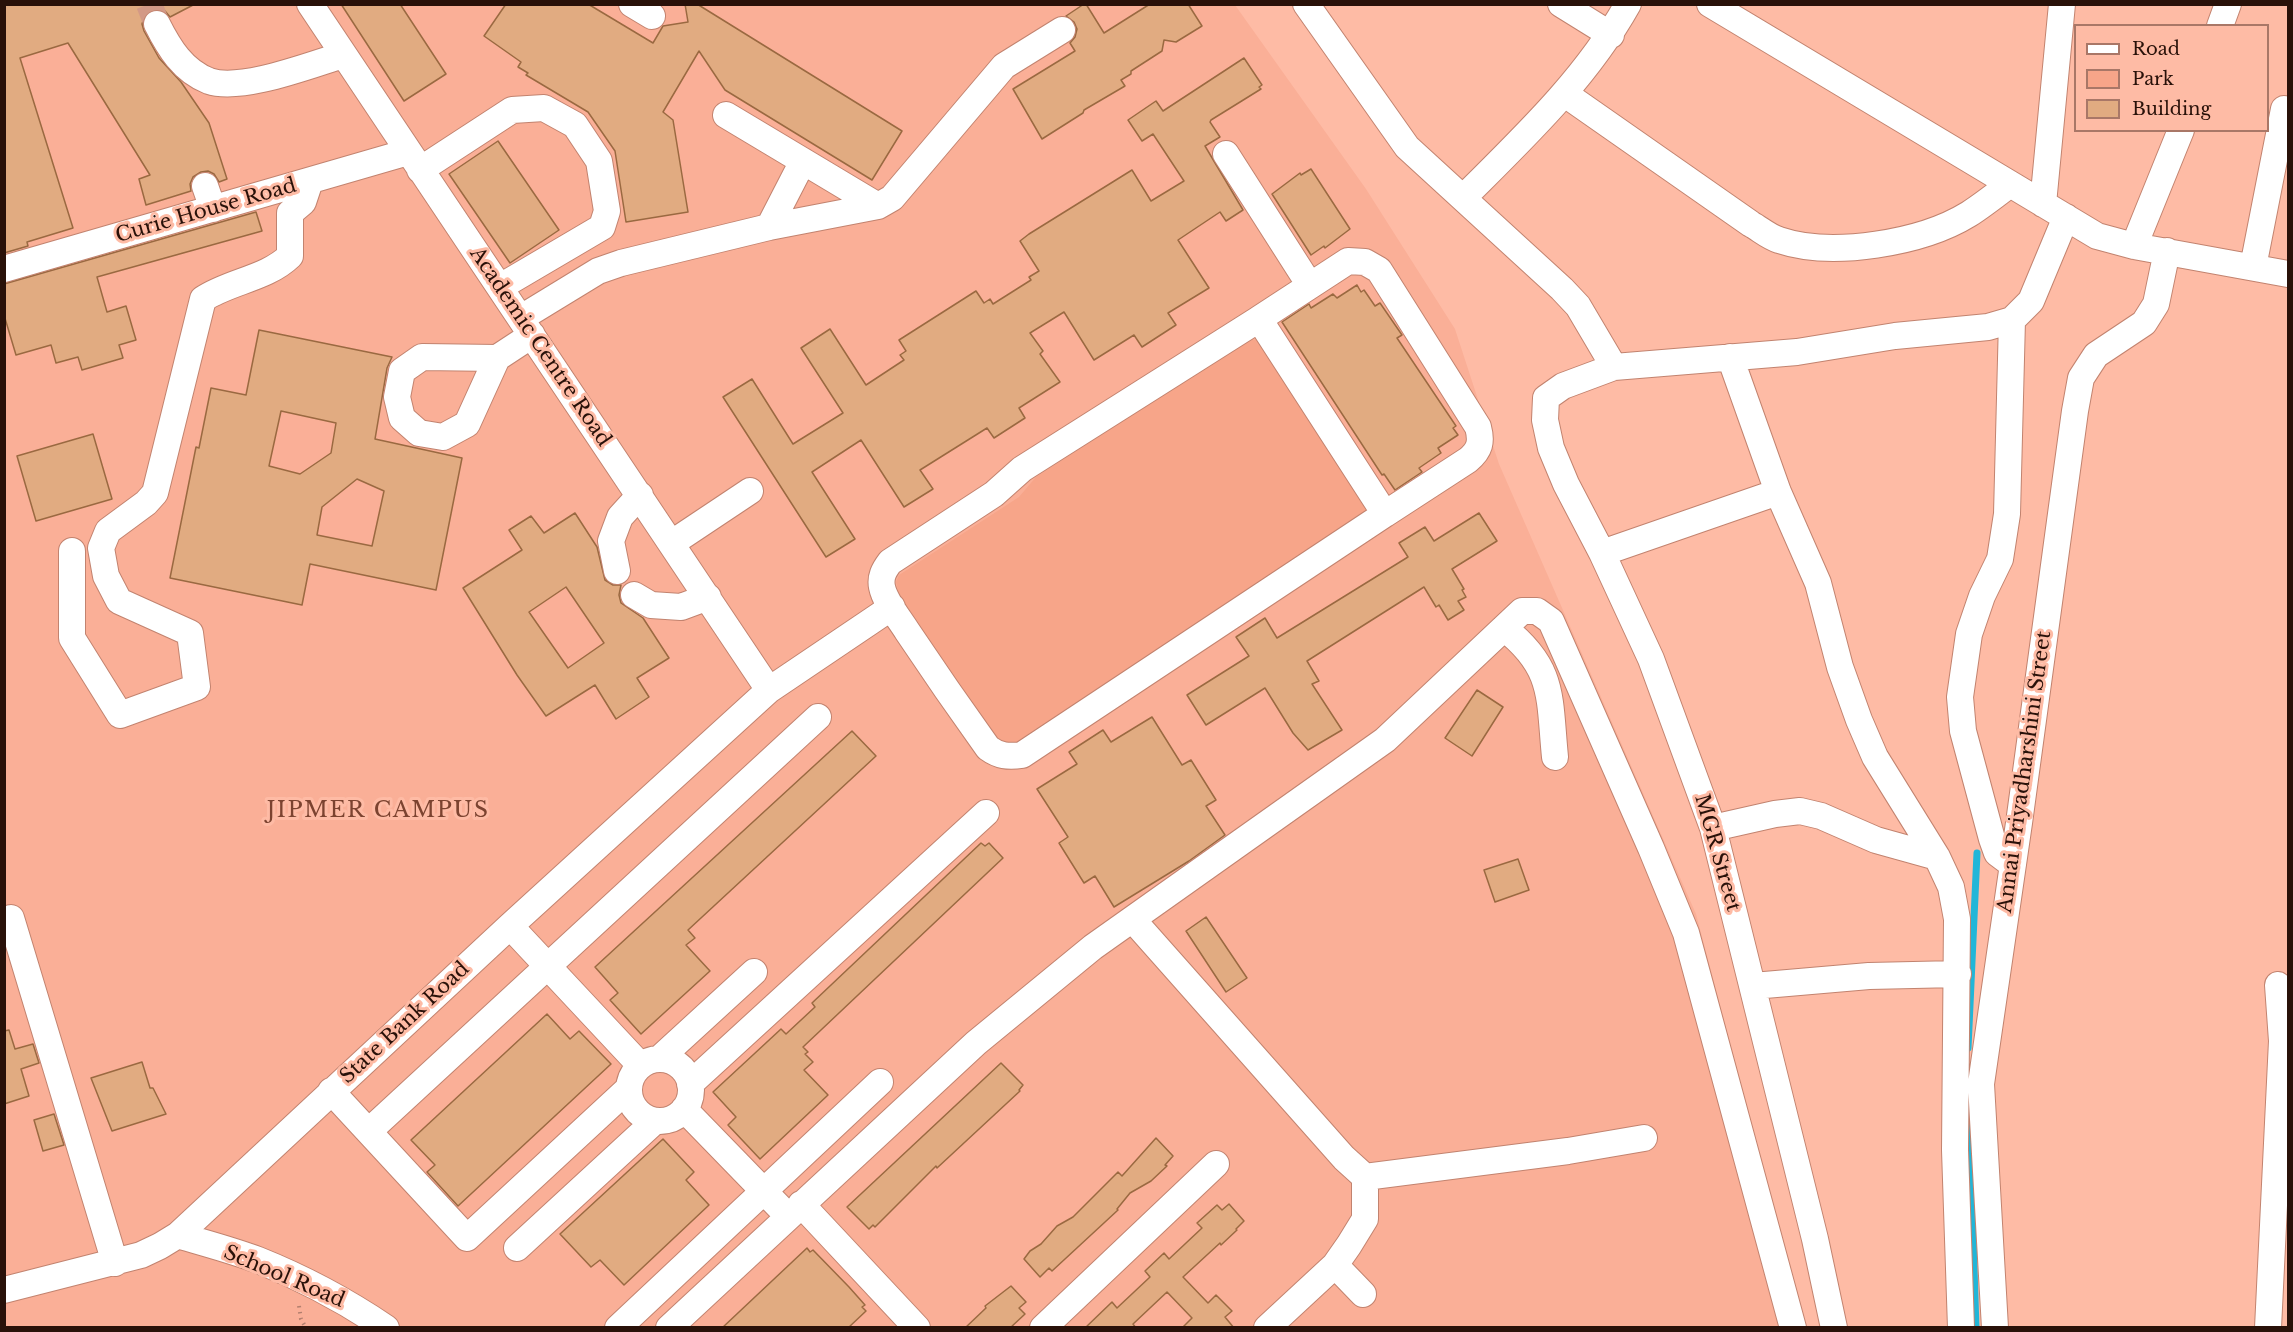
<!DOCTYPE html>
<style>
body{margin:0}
#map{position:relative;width:2293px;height:1332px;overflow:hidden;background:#febba5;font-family:"Libre Baskerville",serif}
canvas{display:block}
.frame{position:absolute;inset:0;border:6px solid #291109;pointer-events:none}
.legend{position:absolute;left:2074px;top:24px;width:195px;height:108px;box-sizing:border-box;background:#febba5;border:2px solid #a97767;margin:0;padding:8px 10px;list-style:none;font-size:18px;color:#291109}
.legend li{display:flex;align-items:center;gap:12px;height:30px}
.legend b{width:30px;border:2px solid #a97767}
</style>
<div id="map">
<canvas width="2293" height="1332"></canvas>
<div class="frame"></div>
<ul class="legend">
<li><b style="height:8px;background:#fff"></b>Road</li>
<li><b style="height:16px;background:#f7a589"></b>Park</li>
<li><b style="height:16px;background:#e1ab81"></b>Building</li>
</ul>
</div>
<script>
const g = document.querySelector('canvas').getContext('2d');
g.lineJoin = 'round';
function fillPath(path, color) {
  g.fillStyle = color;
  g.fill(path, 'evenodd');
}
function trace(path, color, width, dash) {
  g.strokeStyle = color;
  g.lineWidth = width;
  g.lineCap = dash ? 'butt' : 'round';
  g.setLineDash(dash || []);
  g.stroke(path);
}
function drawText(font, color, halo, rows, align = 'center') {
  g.font = font + ' "Libre Baskerville",serif';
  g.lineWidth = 6;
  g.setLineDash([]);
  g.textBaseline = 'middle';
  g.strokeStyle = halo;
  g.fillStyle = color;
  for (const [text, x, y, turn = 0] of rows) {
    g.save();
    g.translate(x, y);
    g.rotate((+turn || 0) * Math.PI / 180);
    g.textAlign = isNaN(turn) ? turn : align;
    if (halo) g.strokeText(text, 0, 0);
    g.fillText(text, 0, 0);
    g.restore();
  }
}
const built = new Path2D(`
 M 5,5 L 1235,5 L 1366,189 L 1455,329 L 1499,464 L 1696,914 L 1805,1327 L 5,1328 Z`);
const green = new Path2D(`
 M 1250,339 L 1261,341 L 1368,505 L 1367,512 L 1018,748 L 996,741 L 899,595 L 896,582 L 899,575 L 1019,497 L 1036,477 Z`);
const stream = new Path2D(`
 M 1968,1048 L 1977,853
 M 1968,1086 L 1976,1328`);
const building = new Path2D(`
 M 4,4 L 195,4 L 170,17 L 165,11 L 157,9 L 151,10 L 145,15 L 142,24 L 144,31 L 159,58 L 181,82 L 209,123 L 227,179 L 219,182 L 214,174 L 208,171 L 201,172 L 193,177 L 190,184 L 191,191 L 146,205 L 139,179 L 150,175 L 68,43 L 20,58 L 73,228 L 27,242 L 28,246 L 4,253 Z
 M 341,4 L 400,4 L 446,74 L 404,101 Z
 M 506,4 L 588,4 L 653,43 L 663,26 L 688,22 L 685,4 L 697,4 L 902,131 L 872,180 L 725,90 L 699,51 L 663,112 L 673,120 L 688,212 L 626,222 L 615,151 L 588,112 L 526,75 L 528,73 L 518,67 L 521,62 L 484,36 Z
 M 1084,4 L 1086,4 L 1104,33 L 1150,4 L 1188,4 L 1202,26 L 1176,42 L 1164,40 L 1162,51 L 1131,71 L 1131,74 L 1121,80 L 1125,86 L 1084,110 L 1083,113 L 1042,139 L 1013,89 L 1075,51 L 1070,43 L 1075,37 L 1077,29 L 1074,22 L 1066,16 Z
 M 1244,58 L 1262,85 L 1259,87 L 1261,89 L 1211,120 L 1210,122 L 1220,137 L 1205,146 L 1243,210 L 1226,221 L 1220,212 L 1178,240 L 1209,288 L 1168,313 L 1176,325 L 1142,347 L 1134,335 L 1094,360 L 1064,312 L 1030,333 L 1043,351 L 1040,354 L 1060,382 L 1019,408 L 1025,418 L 994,438 L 987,428 L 920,470 L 933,489 L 904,507 L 861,440 L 812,472 L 855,539 L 826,557 L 723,397 L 752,379 L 793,444 L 843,413 L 801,348 L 830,329 L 866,385 L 904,360 L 900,355 L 906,351 L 899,340 L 976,291 L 984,303 L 990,299 L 993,304 L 1031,280 L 1029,277 L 1039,271 L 1020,241 L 1029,234 L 1132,170 L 1151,201 L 1184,181 L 1153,134 L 1142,141 L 1128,120 L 1156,101 L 1163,111 Z
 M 498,141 L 559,230 L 510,263 L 449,174 Z
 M 1311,169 L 1350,229 L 1325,248 L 1324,246 L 1311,255 L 1272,194 L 1300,173 L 1301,175 Z
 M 256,212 L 262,231 L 97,277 L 107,312 L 126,306 L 136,340 L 119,345 L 123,358 L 82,370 L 78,357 L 56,363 L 51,345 L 16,355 L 4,315 L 4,284 Z
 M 1357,285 L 1361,292 L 1364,290 L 1375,306 L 1380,303 L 1402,335 L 1397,338 L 1456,426 L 1453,428 L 1458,435 L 1438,448 L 1441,453 L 1419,468 L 1422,472 L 1395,490 L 1384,474 L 1382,475 L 1282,322 L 1309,304 L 1311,308 L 1333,294 L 1337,298 Z
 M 259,330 L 392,357 L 387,368 L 375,439 L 462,458 L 436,590 L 310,564 L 302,605 L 170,578 L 196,447 L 199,448 L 211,388 L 246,395 ZM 281,411 L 336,423 L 331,453 L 300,474 L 269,466 ZM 357,479 L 384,491 L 372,546 L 317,535 L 322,507 Z
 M 93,434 L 112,499 L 36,521 L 17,456 Z
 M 575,513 L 597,547 L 605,580 L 613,585 L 621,585 L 619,595 L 621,603 L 643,618 L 669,658 L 637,678 L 649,697 L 616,719 L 595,685 L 546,716 L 517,675 L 463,588 L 522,550 L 509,530 L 531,516 L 544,533 ZM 566,587 L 604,643 L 568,668 L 529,612 Z
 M 1479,513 L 1497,541 L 1452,569 L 1464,589 L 1462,590 L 1466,597 L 1458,601 L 1464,610 L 1448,620 L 1439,605 L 1436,607 L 1424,587 L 1307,661 L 1319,681 L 1312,684 L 1342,730 L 1308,750 L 1293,733 L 1265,688 L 1206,725 L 1187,695 L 1249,656 L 1236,637 L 1265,618 L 1277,638 L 1408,557 L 1399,543 L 1425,527 L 1434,541 Z
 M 1477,690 L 1503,707 L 1472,756 L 1445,738 Z
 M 1152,717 L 1182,765 L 1191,760 L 1216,800 L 1206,806 L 1225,835 L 1189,861 L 1114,907 L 1095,876 L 1084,883 L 1059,843 L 1068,837 L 1037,789 L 1077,764 L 1069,752 L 1103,730 L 1111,742 Z
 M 852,731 L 876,756 L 688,930 L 695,938 L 686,945 L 710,971 L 641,1034 L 610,1000 L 618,993 L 595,967 Z
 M 981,843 L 985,846 L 989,843 L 1003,858 L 803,1047 L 808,1052 L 805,1054 L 813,1062 L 804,1070 L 828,1095 L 760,1159 L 728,1125 L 736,1117 L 713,1092 L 781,1029 L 786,1034 L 815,1007 L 812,1003 Z
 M 1518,859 L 1529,890 L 1495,902 L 1484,870 Z
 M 1206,917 L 1247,978 L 1226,992 L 1186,931 Z
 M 547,1014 L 570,1039 L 579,1031 L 611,1064 L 458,1206 L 427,1172 L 435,1165 L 411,1140 Z
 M 9,1030 L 15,1049 L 33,1044 L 39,1063 L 21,1069 L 29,1096 L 4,1104 L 4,1031 Z
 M 142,1062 L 150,1088 L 153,1088 L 166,1114 L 112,1131 L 91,1078 Z
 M 1001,1063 L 1023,1085 L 1019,1090 L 1020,1091 L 937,1168 L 936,1166 L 875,1227 L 873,1225 L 869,1229 L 847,1207 Z
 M 54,1114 L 64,1145 L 43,1151 L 34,1120 Z
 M 1156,1138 L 1173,1156 L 1165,1165 L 1167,1166 L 1151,1181 L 1130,1193 L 1117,1209 L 1118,1210 L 1052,1271 L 1049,1268 L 1040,1277 L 1024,1259 L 1030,1251 L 1041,1244 L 1057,1226 L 1073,1217 L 1118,1172 L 1122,1176 Z
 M 663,1139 L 694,1172 L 686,1180 L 709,1205 L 624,1285 L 600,1260 L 591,1267 L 560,1234 Z
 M 1229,1204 L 1244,1221 L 1236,1229 L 1237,1230 L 1221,1245 L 1220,1243 L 1183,1277 L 1208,1303 L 1216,1295 L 1232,1311 L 1225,1317 L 1234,1328 L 1182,1328 L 1192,1318 L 1167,1292 L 1133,1324 L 1136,1328 L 1085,1328 L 1112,1302 L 1117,1308 L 1150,1277 L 1145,1271 L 1164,1253 L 1169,1259 L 1202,1228 L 1197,1223 L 1217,1205 L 1222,1210 Z
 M 807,1248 L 810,1252 L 813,1250 L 849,1287 L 865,1305 L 862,1307 L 866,1311 L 848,1328 L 722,1328 Z
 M 1011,1286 L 1026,1302 L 1019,1308 L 1025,1314 L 1010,1328 L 965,1328 L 986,1308 L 985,1306 Z`);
const minorTunnel = new Path2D(`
 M 149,4 L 157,24`);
const path = new Path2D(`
 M 299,1306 L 301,1319 L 306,1328`);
const minor = new Path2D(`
 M 310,4 L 769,690
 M 632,4 L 652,16
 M 1306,4 L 1407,147 L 1562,289 L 1578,306 L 1614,367
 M 1561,4 L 1611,35
 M 1710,4 L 2097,236 L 2134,246 L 2288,274
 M 157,24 C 169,48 183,71 209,81 C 241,92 310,65 343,55
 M 2220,26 L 2228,4
 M 1565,94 L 1751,224 C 1760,229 1769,237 1779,240 C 1832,258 1922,243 1969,214 C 1983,205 1997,194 2010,184
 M 726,115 L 878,206
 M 1226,154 L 1309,284
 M 420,170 L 512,110 L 544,108 L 575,125 L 599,161 L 607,211 L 602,227 L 500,287
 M 205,186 L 213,209
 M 1463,198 C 1523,138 1586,79 1628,4
 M 2043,204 L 2062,4
 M 769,227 L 803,161
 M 2134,246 L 2181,130
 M 2253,267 L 2284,109
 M 4,269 L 408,152
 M 521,318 L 598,271 L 621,263 L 769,227 L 878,206 L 892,198 L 1004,66 L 1062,30
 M 1259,319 L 1385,514 L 1022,755 C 1008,757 999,756 988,748 C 960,709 933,670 907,631 C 899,618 885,602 882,587 C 880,577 884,570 890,562 L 994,494 L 1022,469 Z
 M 1259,319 L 1348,261 L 1365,262 L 1379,270 L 1478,427 C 1482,442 1480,450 1468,460 L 1385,514
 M 2012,320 L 2007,514 L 2000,559 L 1982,596 L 1969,634 L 1960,697 L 1963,731 L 1992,839 L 1997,853 L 2013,865
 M 1730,357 L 1778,492 L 1818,583 L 1840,667 L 1859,720 L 1875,757 L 1937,857 L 1951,887 L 1957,919 L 1955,1150 L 1961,1328
 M 497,358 L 422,357 L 402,371 L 397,397 L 402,418 L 419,433 L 443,437 L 467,424 L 497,358 L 532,335
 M 672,543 L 750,491
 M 72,551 L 72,638 L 120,715 L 197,687 L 190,633 L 119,601 L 106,576 L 101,548 L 108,531 L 146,503 L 155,493 L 203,299 C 230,281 266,279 290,256 L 290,213 L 303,202 L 310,181
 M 1602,553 L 1778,492
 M 617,571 L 611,541 L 620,517 L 640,495
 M 634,595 L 651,605 L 681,607 L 708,597
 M 1504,628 C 1555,668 1549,697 1555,757
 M 1713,828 L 1775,814 L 1800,811 L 1821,816 L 1876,840 L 1937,857
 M 11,918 L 115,1263
 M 1133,920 L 1344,1158 L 1365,1177 L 1568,1151 L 1644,1138
 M 510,926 L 640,1065
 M 1753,986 L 1869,976 L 1958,974
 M629 1090a31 31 0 1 1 62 0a31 31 0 1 1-62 0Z
 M 659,1059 L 754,972
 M 690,1084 L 986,813
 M 331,1091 L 467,1238 L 628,1089
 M 684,1109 L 788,1216
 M 369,1131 L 818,717
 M 801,1204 L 917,1328
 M 178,1235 C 204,1243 232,1250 258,1260 C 303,1278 346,1301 386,1328
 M 517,1248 L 655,1121
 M 1335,1265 L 1363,1294
 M 4,1290 L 141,1255 L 160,1246 L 178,1235 L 510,926 L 769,690 L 892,607
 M 618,1328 L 880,1082
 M 669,1328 L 976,1043 L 1093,947 L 1385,740 L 1522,611 L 1537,611 L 1551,621 L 1651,848 L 1686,933 L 1793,1328
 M 1043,1328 L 1216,1164
 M 1267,1328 L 1335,1265 L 1349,1245 L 1365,1219 L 1365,1177
 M 1834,1328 L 1815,1239 L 1713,828 L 1651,659 L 1602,553 L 1566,484 L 1551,448 L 1545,420 L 1546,398 L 1563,386 L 1614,367 L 1797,352 L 1895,336 L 1988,327 L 2012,320 L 2031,301 L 2066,217
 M 1995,1328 L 1981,1084 L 2019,823 L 2075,411 L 2081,378 L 2096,355 L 2144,323 L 2156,304 L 2167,251
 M 2268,1328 L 2282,1041 L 2278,985`);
const streetNames = [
 ["Curie House Road",206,211,-16],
 ["Academic Centre Road",540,347,56],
 ["Annai Priyadharshini Street",2025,772,-82],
 ["MGR Street",1717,853,74],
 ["State Bank Road",405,1023,-43],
 ["School Road",284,1277,23]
];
const quarterNames = [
 ["JIPMER CAMPUS",378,811]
];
fillPath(built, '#faaf97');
fillPath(green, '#f7a589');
trace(stream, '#21b6d8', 7);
fillPath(building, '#e1ab81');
trace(building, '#9a6941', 1.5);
trace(minorTunnel, '#d39986', 26, [26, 13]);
trace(minor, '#c2836f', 28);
trace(path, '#b37f6e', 4, [1.5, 4.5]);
trace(minor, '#fff', 26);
drawText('20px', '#291109', '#febba5', streetNames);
g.letterSpacing = '1.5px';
drawText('22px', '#7c4330', '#febba5', quarterNames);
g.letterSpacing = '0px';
</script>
